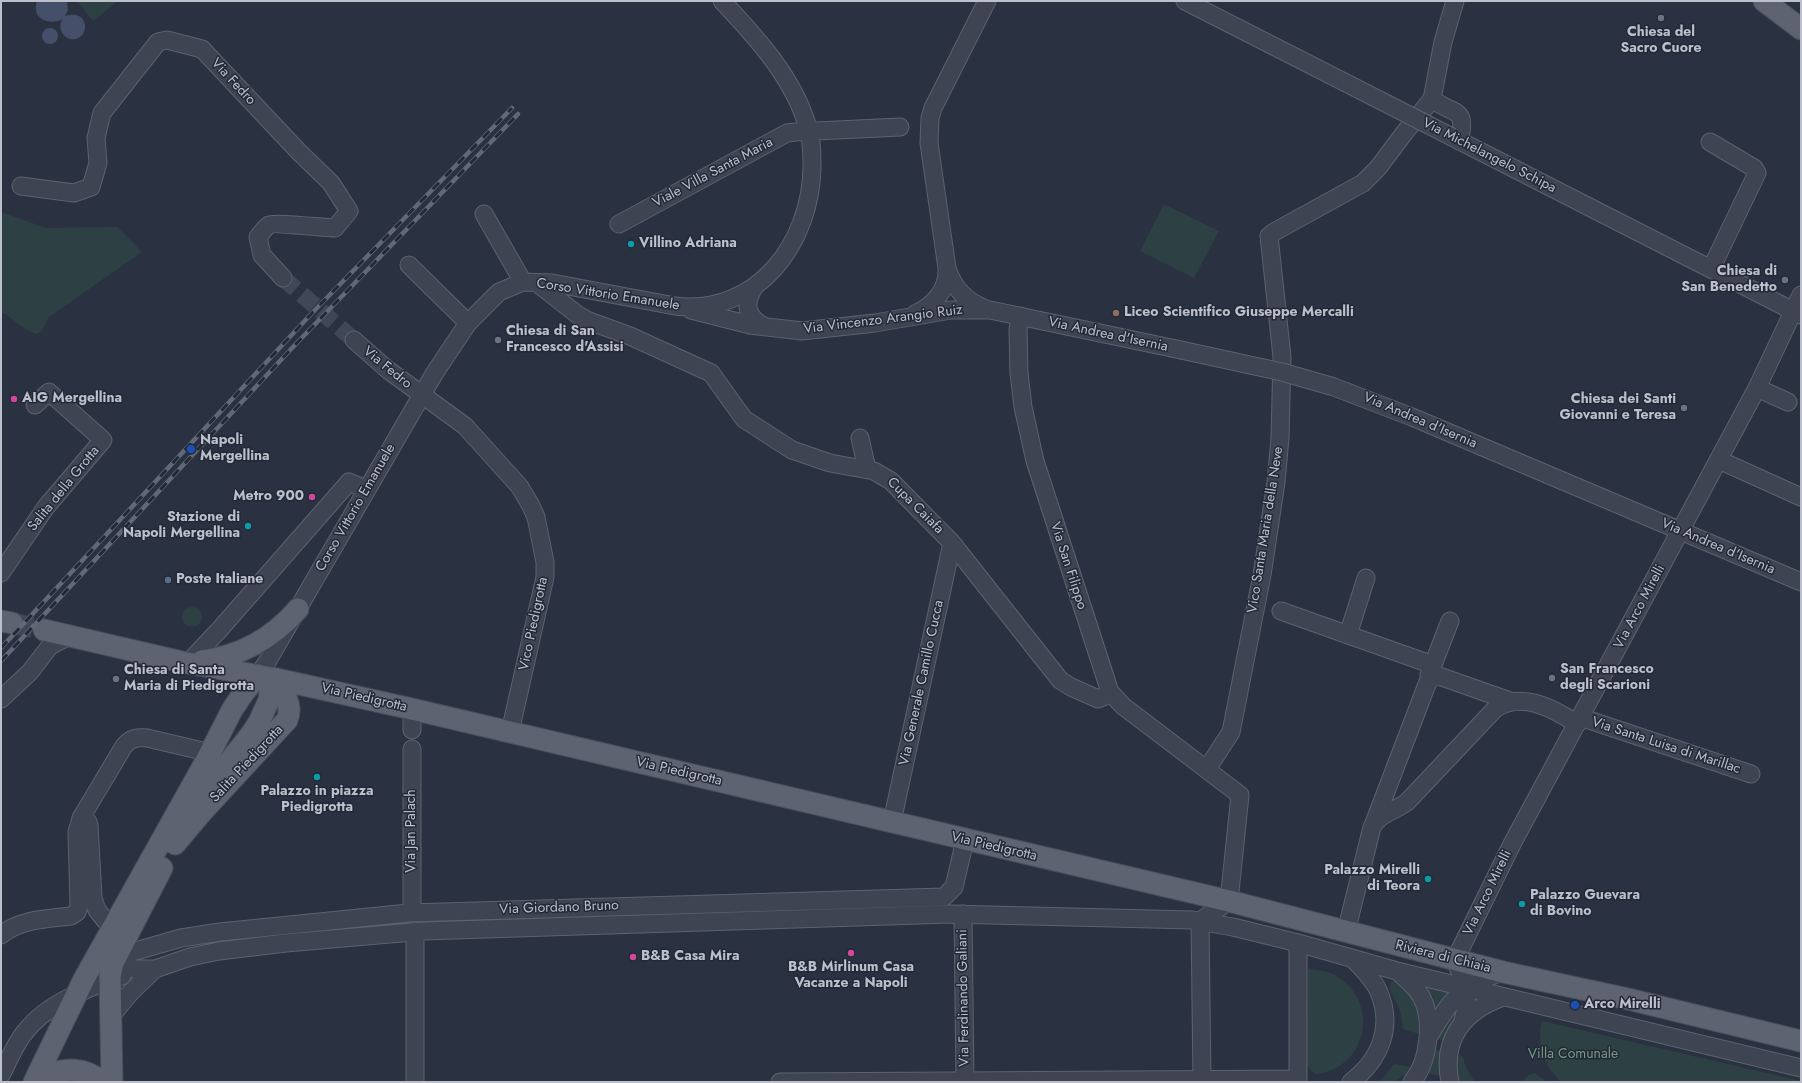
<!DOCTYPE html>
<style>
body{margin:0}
#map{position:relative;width:1802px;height:1083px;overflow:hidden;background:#2a3241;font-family:Jost,sans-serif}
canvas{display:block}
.frame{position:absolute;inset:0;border:2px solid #bbc0cb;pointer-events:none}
</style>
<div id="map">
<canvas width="1802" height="1083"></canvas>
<div class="frame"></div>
</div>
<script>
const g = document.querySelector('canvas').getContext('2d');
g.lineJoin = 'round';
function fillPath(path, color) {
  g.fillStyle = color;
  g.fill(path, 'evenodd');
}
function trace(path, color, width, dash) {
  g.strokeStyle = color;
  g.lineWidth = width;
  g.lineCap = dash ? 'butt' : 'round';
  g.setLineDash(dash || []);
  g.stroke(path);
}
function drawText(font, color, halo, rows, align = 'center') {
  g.font = font + ' Jost,sans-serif';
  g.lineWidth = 3;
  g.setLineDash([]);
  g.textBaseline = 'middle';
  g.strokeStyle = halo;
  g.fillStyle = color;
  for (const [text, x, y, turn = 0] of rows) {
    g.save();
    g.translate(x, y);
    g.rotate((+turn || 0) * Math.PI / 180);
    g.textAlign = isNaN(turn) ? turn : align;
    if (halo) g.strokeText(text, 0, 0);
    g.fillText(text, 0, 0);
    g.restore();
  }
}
const green = new Path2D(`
 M 77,1 L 118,1 L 93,21 Z
 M 1164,204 L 1219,231 L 1194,278 L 1140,251 Z
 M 1,212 L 46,228 L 118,227 L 142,252 L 49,317 L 41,332 L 36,334 L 24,328 L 4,313 L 1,314 Z
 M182 617a10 10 0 1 1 20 0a10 10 0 1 1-20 0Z
 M 1308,969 C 1318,970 1329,971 1338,977 C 1381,1004 1366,1070 1315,1074 L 1306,1065 Z
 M 1393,981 C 1415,988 1423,1014 1419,1034 L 1403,1029 L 1400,1010 L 1389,988 L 1391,982 Z
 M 1422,986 L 1453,992 L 1432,1018 Z
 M 1455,1006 L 1460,1008 L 1445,1041 L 1436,1039 Z
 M 1542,1021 L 1801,1081 L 1801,1082 L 1561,1082 C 1544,1065 1536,1045 1542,1021 Z
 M 1433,1049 L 1443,1051 L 1443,1076 L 1427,1073 Z
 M 1460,1055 L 1463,1058 L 1466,1068 L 1475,1082 L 1460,1082 L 1457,1071 L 1456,1057 Z
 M 1394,1064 L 1411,1067 L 1412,1070 L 1393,1082 L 1380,1082 Z
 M 1535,1073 L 1547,1082 L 1522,1082 L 1528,1075 Z`);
const water = new Path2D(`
 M 37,1 L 67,1 L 68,10 L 65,16 C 92,8 90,43 70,39 C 67,38 64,36 63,34 C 59,29 60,23 63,19 C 49,26 31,19 37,1 Z
 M42 36a8 8 0 1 1 16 0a8 8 0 1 1-16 0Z`);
const minorTunnel = new Path2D(`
 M 283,278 L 354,340`);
const majorTunnel = new Path2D(`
 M 12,623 L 44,630`);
const minor = new Path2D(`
 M 1185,1 L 1407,114
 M 1432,99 C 1454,116 1468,106 1459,141
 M 1452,137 L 1801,315
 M 1710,142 L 1754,168 L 1757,173 L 1711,269
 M 21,186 L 74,193 L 91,187 L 98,163 L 96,138 L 102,113 L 158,42 L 167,40 L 202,49 L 298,151 L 331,183 L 349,211 L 335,228 C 325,228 274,222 269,225 C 265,227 261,234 258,237 L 262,255 L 283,278
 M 484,214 L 523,282
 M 619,224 L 787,133 L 795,132 L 900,127
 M 409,265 L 468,323
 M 947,268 C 953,287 966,301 984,308
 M 537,283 L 578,315 L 589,321 L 630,336 L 711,373 L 744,419 L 792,450 L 830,463 L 874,471 L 891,481 L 952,543 L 1060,680 L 1071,687 L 1098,699 L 1105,696 L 1110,692
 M 755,286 C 743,304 746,318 766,327
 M 691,310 L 750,325 L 802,331 L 875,323 L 951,310 L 990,310 L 1181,350
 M 915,314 C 934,305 948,290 947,268 L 929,143 L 930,118 L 933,108 L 987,1
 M 1021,316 L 1018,329 L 1019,373 L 1023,407 L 1035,461 L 1110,692 L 1123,706 L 1240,795 L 1229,901 L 1200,921
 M 354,340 L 388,370 L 465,426 L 520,487 L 531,506 L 536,517 L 545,562 L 545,577 L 510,732
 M 1334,387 L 1412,417 L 1801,582
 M 1757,388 L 1788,402
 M 860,438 L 867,469
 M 1719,460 L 1801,497
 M 1,573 L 46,507 L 103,440 L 49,392 L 35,405
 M 1281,611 L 1433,665
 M 1348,635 L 1366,578
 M 188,663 L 220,629 L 349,482 L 366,489
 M 258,675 L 267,662 L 434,374 L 468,323 L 499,292 L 523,282 L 552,283 L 675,306 C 758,316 811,242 812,167 C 812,153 812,140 808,128 C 794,78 756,37 722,1
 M 1429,675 L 1450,621
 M 1,699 L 30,672 L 50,646 L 71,635
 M 412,709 L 412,730
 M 1580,717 L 1751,774
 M 412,749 L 412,913
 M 1207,769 L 1231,732 L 1262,575 L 1276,482 L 1280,438 L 1282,357 L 1269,236 L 1274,232 L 1363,183 L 1378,168 L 1405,132 L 1432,99 L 1443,42 L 1455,1
 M 892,822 L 952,543
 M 1374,823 L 1429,679 L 1439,676 L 1510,701
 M 963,914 L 965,1082
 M 1200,921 L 1202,1082
 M 112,929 L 97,910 L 93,898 L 89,825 L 88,822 L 81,818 L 124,746 C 131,738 137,737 147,738 L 211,753
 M 415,931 L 415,1082
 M 1346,932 L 1372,827 C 1380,813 1395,811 1407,802 L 1495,709 C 1521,691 1553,708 1577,724
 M 1,935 C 20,919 47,919 71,916 L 77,912 L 79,906 L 77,832 L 81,818
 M 1298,943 L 1298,1082
 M 115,957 L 123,964 L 134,969 L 155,969 L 190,957 L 219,951 L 286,943 L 424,931 L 950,914 L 1192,920 L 1233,927 L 1298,943 L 1397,971 L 1801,1068
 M 115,957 L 181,938 L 220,932 L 409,913 L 944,897 L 954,887 L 965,840
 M 1397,971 C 1406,979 1415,986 1421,996 C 1434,1020 1429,1062 1412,1082
 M 111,1016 L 131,992 L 155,969
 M 1463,1020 C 1471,996 1465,982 1455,960 L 1512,844 L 1757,388 L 1801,295
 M 1429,1036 C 1450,1000 1462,984 1503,972
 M 1,1075 C 9,1061 14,1045 25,1032 C 46,1004 89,987 122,976
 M 780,1082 L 1298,1079
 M 1351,1082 C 1381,1059 1394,1026 1378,990 C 1372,978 1362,968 1353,959
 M 1450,1082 C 1441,1039 1464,1011 1503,997`);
const major = new Path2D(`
 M 1764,1 L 1801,29
 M 1,621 L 12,623
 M 44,630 L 182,662 L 272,678 L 412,709 L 1229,901 L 1503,972 L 1628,999 L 1801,1041
 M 202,661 C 241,656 273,638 298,609
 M 191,816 L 206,791 L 252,733 L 259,722 L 269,700 L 272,678
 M 175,844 L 201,813 L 287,720 C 294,703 282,690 272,678
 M 34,1082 L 84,979 L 207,759 L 232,710 L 242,695 L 258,675
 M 40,1082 C 59,1066 83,1066 102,1082
 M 112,1082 L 110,977 L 113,963 L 162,868`);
const rail = new Path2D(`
 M 1,648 L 312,313 L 512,108
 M 1,661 L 292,348 L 518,114`);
const minorBridge = new Path2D(`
 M 1407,114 L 1452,137
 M 1181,350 L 1282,372 L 1334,387`);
const markers = [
 [1661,18,4,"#6b7280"],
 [631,244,4,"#0f9aa8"],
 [1785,280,4,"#6b7280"],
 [1116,313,4,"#8d6e63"],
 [498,340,4,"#6b7280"],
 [14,399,4,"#d1479c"],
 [1684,408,4,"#6b7280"],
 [191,449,5,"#1a4fb4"],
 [312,497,4,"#d1479c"],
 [248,526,4,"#0f9aa8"],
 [168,580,4,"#5c6f8a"],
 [1552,678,4,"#6b7280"],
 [116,679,4,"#6b7280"],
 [317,777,4,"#0f9aa8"],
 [1428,879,4,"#0f9aa8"],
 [1522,904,4,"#0f9aa8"],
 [851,953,4,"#d1479c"],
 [633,957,4,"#d1479c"],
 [1575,1005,5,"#1a4fb4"]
];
const poiNames = [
 ["Chiesa del",1661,33,"center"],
 ["Sacro Cuore",1661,49,"center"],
 ["Villino Adriana",639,244],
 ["Chiesa di",1777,272,"right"],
 ["San Benedetto",1777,288,"right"],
 ["Liceo Scientifico Giuseppe Mercalli",1124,313],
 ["Chiesa di San",506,332],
 ["Francesco d'Assisi",506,348],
 ["AIG Mergellina",22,399],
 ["Chiesa dei Santi",1676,400,"right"],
 ["Giovanni e Teresa",1676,416,"right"],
 ["Napoli",200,441],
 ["Mergellina",200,457],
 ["Metro 900",304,497,"right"],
 ["Stazione di",240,518,"right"],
 ["Napoli Mergellina",240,534,"right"],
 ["Poste Italiane",176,580],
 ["San Francesco",1560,670],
 ["degli Scarioni",1560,686],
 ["Chiesa di Santa",124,671],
 ["Maria di Piedigrotta",124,687],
 ["Palazzo in piazza",317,792,"center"],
 ["Piedigrotta",317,808,"center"],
 ["Palazzo Mirelli",1420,871,"right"],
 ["di Teora",1420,887,"right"],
 ["Palazzo Guevara",1530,896],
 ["di Bovino",1530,912],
 ["B&B Casa Mira",641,957],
 ["B&B Mirlinum Casa",851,968,"center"],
 ["Vacanze a Napoli",851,984,"center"],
 ["Arco Mirelli",1584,1005]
];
const streetNames = [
 ["Via Fedro",233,82,47],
 ["Via Michelangelo Schipa",1489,156,27],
 ["Viale Villa Santa Maria",713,173,-28],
 ["Corso Vittorio Emanuele",608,295,9],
 ["Via Vincenzo Arangio Ruiz",883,320,-7],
 ["Via Andrea d'Isernia",1108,335,12],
 ["Via Fedro",387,368,39],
 ["Via Andrea d'Isernia",1420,421,23],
 ["Salita della Grotta",64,489,-51],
 ["Cupa Caiafa",915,506,45],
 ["Corso Vittorio Emanuele",356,508,-60],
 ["Vico Santa Maria della Neve",1266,530,-81],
 ["Via Andrea d'Isernia",1718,547,23],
 ["Via San Filippo",1068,566,72],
 ["Via Arco Mirelli",1640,607,-62],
 ["Vico Piedigrotta",534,624,-78],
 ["Via Generale Camillo Cucca",922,683,-78],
 ["Via Piedigrotta",364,698,13],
 ["Via Santa Luisa di Marillac",1666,746,18],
 ["Salita Piedigrotta",247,764,-47],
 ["Via Piedigrotta",679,772,13],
 ["Via Jan Palach",412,831,-90],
 ["Via Piedigrotta",994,847,13],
 ["Via Arco Mirelli",1488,893,-64],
 ["Via Giordano Bruno",559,908,-2],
 ["Riviera di Chiaia",1443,957,14],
 ["Via Ferdinando Galiani",964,998,-91]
];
const parkNames = [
 ["Villa Comunale",1573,1055]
];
fillPath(green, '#2d4043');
fillPath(water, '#44506a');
trace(minorTunnel, '#404756', 17, [17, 8]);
trace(majorTunnel, '#404756', 21, [21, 10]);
trace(minor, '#5c626f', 19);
trace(major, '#484d5b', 23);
trace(minor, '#3e4451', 17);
trace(major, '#5d6371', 21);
trace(rail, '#616878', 4.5);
trace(rail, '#232937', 3, [9]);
trace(minorBridge, '#5c626f', 19, []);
trace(minorBridge, '#3e4451', 17);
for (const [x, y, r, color] of markers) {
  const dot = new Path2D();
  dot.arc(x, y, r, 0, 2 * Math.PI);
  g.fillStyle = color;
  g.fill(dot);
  trace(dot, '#232937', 1.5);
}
drawText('bold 14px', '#bbc0cb', '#232937', poiNames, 'left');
drawText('14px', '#bbc0cb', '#232937', streetNames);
drawText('14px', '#759a81', '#232937', parkNames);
</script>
